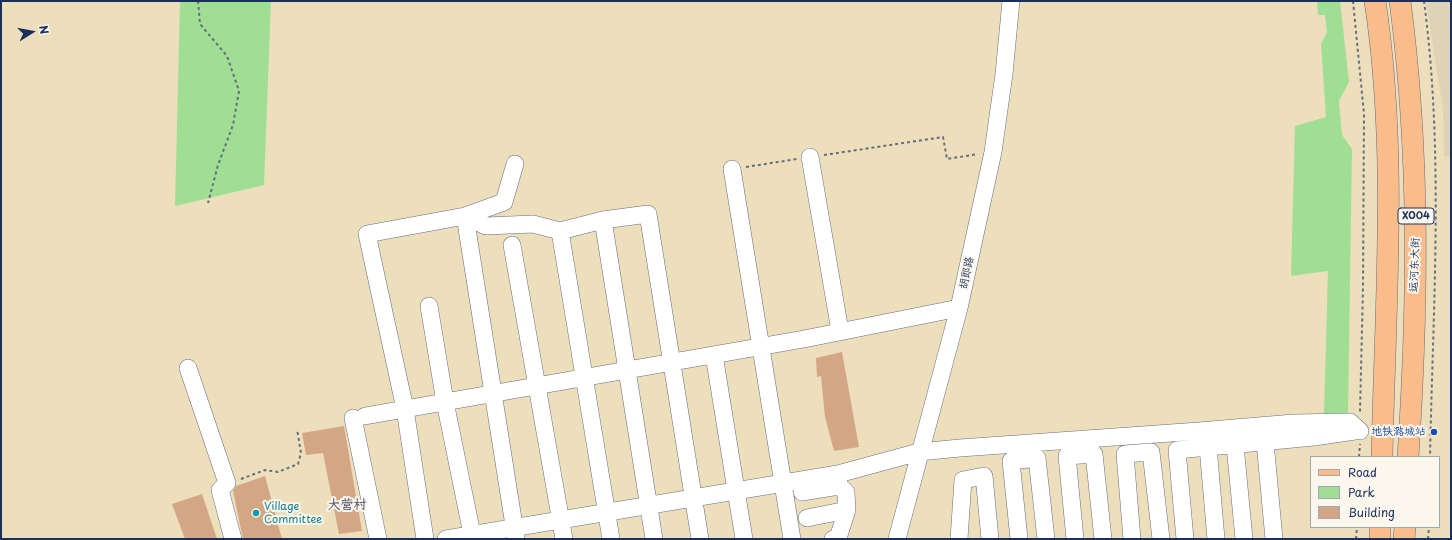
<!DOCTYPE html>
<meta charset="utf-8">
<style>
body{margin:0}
#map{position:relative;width:1452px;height:540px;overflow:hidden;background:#eddfbc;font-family:"Playpen Sans",sans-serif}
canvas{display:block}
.frame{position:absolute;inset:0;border:2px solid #1b2f5e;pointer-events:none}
.legend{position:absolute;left:1310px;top:456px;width:130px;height:72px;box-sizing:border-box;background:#fbf7ec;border:1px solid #a1a7b3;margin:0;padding:5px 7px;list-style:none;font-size:12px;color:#1b2f5e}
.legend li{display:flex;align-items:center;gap:8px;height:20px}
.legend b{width:20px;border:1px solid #a1a7b3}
.north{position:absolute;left:12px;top:12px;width:40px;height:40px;-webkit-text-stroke:3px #fbf7ec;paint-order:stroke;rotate:79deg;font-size:11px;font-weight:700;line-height:16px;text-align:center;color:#1b2f5e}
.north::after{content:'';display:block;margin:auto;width:14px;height:18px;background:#1b2f5e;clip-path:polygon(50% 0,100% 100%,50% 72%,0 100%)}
</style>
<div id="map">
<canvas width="1452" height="540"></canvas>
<div class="frame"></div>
<ul class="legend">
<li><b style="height:5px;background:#f9bc8a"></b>Road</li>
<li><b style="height:11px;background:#a0de93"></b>Park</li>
<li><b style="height:11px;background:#d3a686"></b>Building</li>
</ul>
<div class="north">N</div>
</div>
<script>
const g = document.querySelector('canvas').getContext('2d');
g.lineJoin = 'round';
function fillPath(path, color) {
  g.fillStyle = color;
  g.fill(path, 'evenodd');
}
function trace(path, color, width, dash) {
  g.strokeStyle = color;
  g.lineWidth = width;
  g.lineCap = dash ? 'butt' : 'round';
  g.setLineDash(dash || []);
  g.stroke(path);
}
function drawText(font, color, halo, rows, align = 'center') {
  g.font = font + ' "Playpen Sans","LXGW WenKai TC",sans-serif';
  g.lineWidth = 4;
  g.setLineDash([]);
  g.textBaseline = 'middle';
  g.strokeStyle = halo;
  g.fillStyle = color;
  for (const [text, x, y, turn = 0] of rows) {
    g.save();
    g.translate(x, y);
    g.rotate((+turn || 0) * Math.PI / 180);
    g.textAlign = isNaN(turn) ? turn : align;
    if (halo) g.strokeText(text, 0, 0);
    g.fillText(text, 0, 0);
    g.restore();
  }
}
const built = new Path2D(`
 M 1426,1 L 1451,1 L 1451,157 L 1444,156 L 1443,110 Z`);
const green = new Path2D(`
 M 180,1 L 271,1 L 264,185 L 175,206 Z
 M 1317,1 L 1340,1 L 1349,82 L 1339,101 L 1342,135 L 1352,149 L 1348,413 L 1324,414 L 1328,271 L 1291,276 L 1295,126 L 1326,117 L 1321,44 L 1327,32 L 1325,15 L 1318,15 Z`);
const building = new Path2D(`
 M 842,352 L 859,447 L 834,451 L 825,417 L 821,376 L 817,377 L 816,358 Z
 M 344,426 L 362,531 L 339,534 L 323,453 L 306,455 L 302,433 Z
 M 265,476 L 282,539 L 243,539 L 233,491 L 236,486 Z
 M 202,494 L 217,539 L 185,539 L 172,504 Z`);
const path = new Path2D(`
 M 198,1 L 200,24 L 227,56 L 239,91 L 233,125 L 218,165 L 208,203
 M 1353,1 L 1364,114 L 1363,287 L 1360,412
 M 1424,1 C 1444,153 1433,305 1430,457
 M 824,155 L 943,137 L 947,159 L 978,154
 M 746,167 L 797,159
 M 1359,457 L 1360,444
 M 241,479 L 265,470 L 278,472 L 298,464 L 301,453 L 297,429
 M 1356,539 L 1357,527
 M 1428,539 L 1429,527`);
const minor = new Path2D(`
 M 810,157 L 840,331
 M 732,169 L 792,539
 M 465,216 L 486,226 L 533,224 L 560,231 L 603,220 L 648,214 L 700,539
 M 465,216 L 516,538
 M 603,220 L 654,539
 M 560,231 L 611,539
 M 512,245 L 564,539
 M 429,306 L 445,402 L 473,539
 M 714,355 L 744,539
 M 188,368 L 227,483 L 220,490 L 233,539
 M 365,416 L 804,339 L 959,308
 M 353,418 L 378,539
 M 1265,442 L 1274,539
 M 1235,445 L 1244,539
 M 1208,447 L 1216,539
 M 802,492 L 839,486 L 838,474
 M 807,518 L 847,510 L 846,492 L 839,486
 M 425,539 L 405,409 L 367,234 L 465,216 L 504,202 L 515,164
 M 446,539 L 838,474 L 919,452 L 960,448 L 1199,431 L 1294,423 L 1350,422 L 1360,431
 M 833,539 L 838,538 L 847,510
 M 897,539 L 959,308 L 993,152 L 1004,74 L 1011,1
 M 959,539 L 963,480 L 984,476 L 990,539
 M 1019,539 L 1011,461 L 1037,458 L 1046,539
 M 1075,539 L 1067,456 L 1094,454 L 1103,539
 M 1132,539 L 1125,454 L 1151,452 L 1161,539
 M 1185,539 L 1177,450 L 1314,437 L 1355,431`);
const major = new Path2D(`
 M 1375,1 C 1398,152 1385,305 1382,457
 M 1400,1 C 1420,152 1418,305 1408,457
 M 1380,539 L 1380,527
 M 1404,539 L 1405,527`);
const markers = [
 [1434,432,4,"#1a4fb4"],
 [256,513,4,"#0f9aa8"]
];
const shields = [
 [1416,216,36]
];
const shieldNames = [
 ["X004",1416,216]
];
const streetNames = [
 ["运河东大街",1415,265,-88],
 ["胡郎路",967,273,-78]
];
const transitNames = [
 ["地铁潞城站",1426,432]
];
const cultureNames = [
 ["Village",264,507],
 ["Committee",264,520]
];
const quarterNames = [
 ["大营村",347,505]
];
fillPath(built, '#ded3b6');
fillPath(green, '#a0de93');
fillPath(building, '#d3a686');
trace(minor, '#646d7f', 18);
trace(major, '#646d7f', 22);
trace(path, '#646d7f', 2, [3, 3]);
trace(minor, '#fff', 17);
trace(major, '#f9bc8a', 21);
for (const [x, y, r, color] of markers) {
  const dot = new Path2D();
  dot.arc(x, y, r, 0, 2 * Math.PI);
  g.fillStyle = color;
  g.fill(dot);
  trace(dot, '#fbf7ec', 1.5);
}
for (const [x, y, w] of shields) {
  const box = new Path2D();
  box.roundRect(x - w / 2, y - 8, w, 16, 3);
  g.fillStyle = '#fbf7ec';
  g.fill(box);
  trace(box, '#1b2f5e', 1);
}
drawText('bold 10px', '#1b2f5e', null, shieldNames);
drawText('11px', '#1b2f5e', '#fbf7ec', streetNames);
drawText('11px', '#164399', '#fbf7ec', transitNames, 'right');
drawText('11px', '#0d838f', '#fbf7ec', cultureNames, 'left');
drawText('bold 13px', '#5b596c', '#fbf7ec', quarterNames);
</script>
